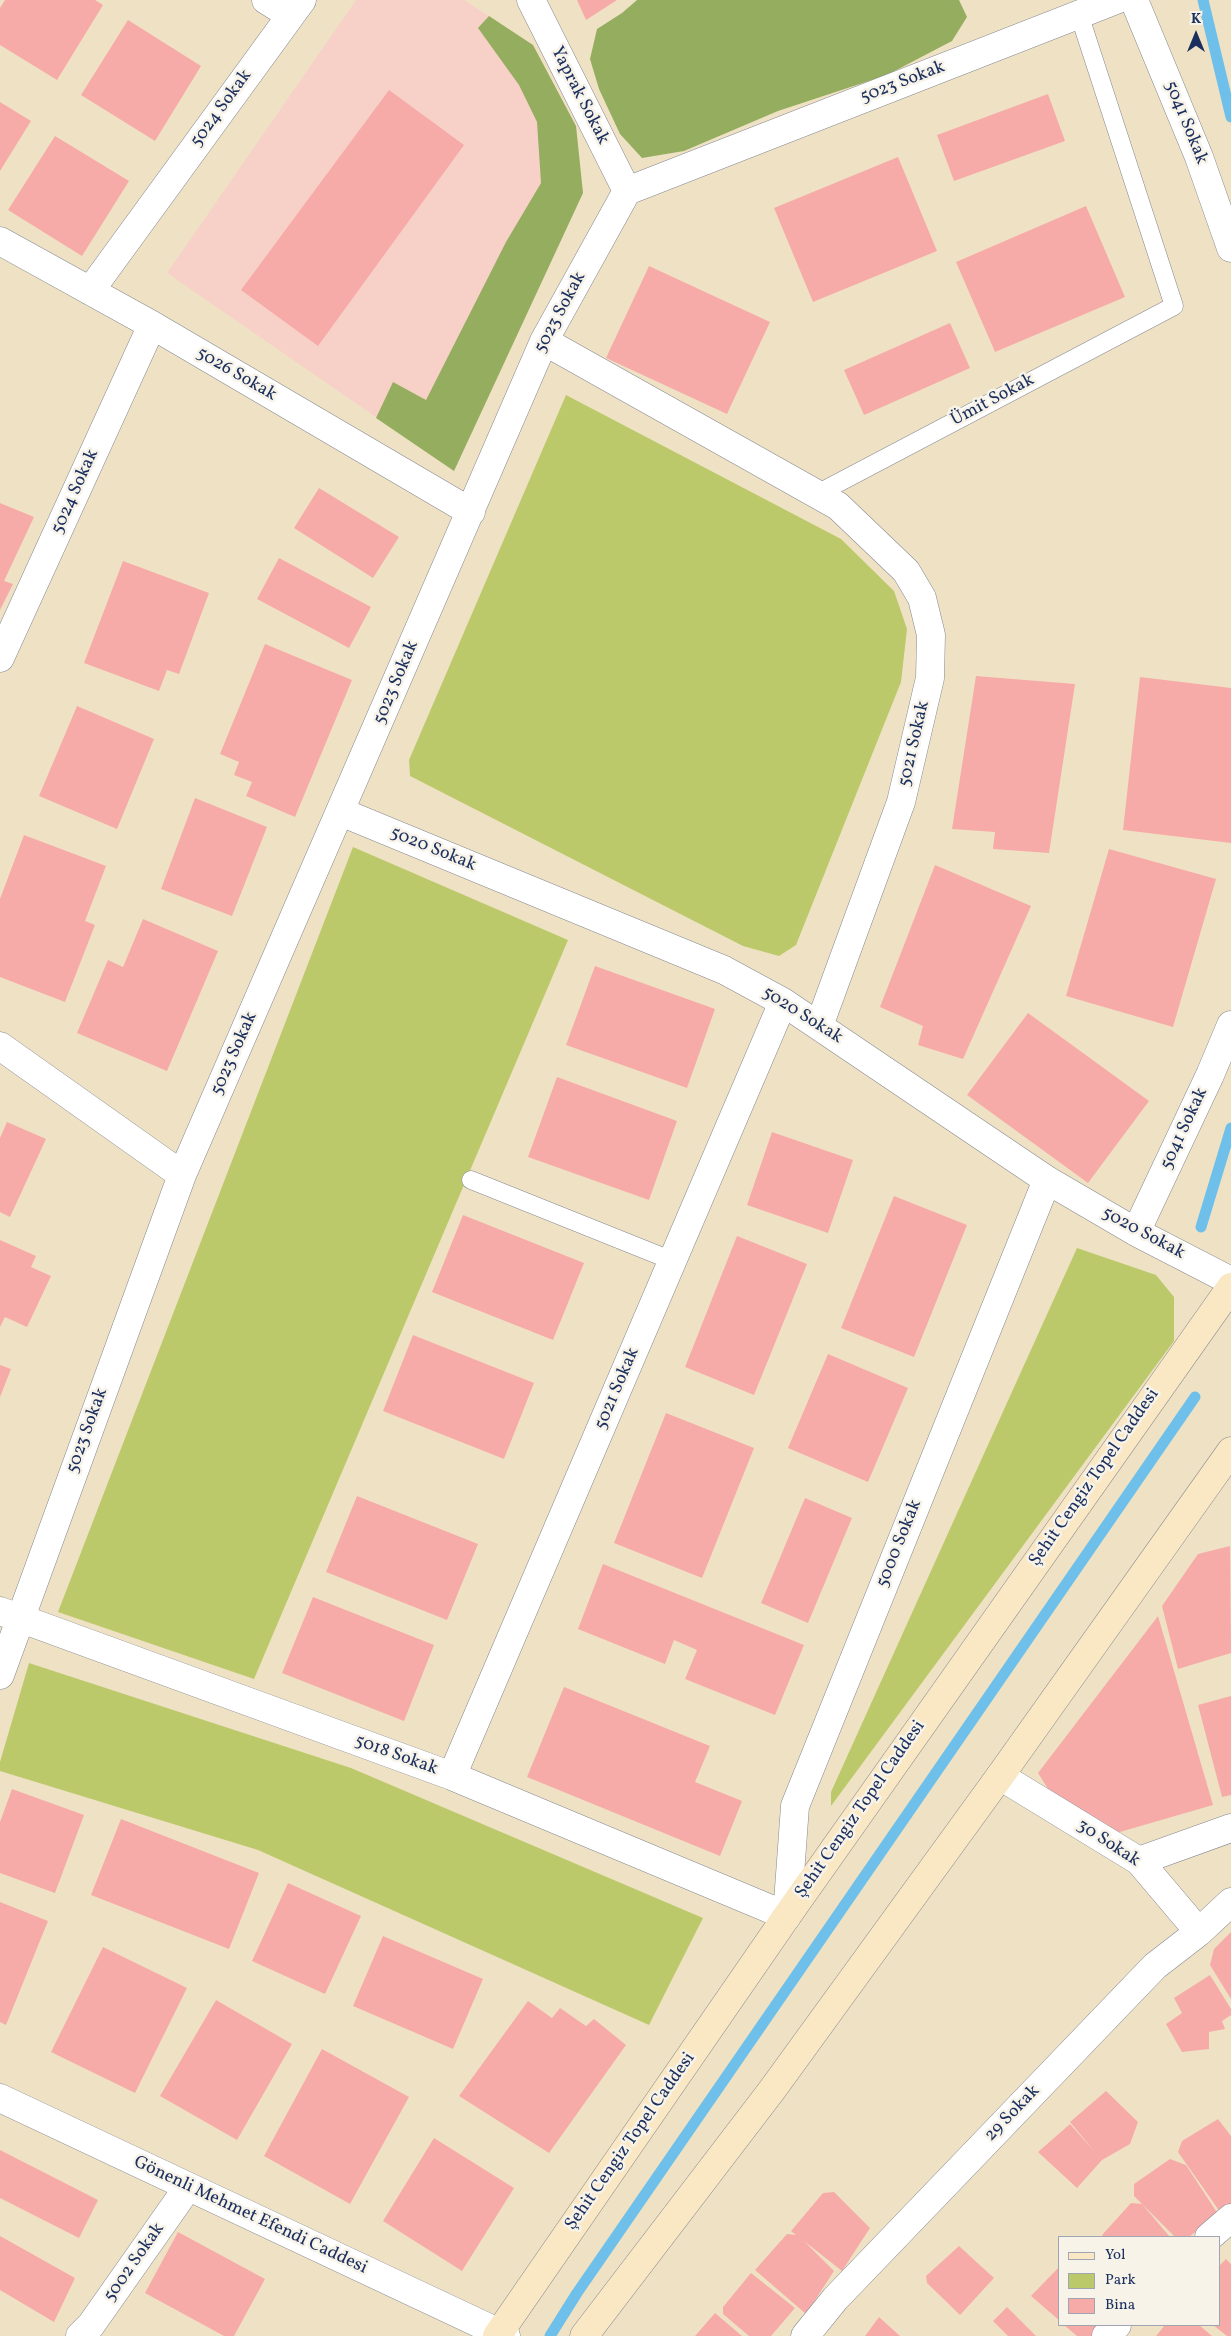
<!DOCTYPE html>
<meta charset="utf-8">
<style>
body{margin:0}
#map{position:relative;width:1231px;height:2336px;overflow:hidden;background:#efe2c4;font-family:Vollkorn,serif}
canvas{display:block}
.legend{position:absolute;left:1058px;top:2236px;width:162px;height:90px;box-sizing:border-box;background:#f7f3e8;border:1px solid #9fa5b1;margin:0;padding:6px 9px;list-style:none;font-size:15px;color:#1b2f5e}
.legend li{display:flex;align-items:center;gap:10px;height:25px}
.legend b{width:25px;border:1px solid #9fa5b1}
.north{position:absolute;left:1171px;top:10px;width:50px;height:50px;-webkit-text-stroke:4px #f7f3e8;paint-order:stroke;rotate:0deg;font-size:14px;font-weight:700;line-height:20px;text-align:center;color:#1b2f5e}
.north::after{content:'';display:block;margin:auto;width:18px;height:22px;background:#1b2f5e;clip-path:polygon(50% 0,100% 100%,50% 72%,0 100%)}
</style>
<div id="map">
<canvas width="1231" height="2336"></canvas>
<ul class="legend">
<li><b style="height:6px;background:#fae7c3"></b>Yol</li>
<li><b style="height:14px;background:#bcc96b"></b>Park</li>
<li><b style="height:14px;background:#f7aba8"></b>Bina</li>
</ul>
<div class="north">K</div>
</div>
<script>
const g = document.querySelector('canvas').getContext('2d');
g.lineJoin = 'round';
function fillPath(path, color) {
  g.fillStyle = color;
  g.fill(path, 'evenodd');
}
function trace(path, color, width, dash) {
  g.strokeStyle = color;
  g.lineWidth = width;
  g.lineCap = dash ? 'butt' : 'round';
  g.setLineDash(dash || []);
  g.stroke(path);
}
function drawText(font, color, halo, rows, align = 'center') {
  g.font = font + ' Vollkorn,serif';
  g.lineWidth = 5;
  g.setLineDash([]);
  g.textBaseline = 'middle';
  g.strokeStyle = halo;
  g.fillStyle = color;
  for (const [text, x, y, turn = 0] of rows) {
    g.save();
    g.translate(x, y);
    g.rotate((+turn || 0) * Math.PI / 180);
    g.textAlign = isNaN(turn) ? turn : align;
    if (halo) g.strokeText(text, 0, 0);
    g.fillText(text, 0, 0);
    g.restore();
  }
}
const built = new Path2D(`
 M 356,0 L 464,0 L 533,45 L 576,126 L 583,193 L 454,471 L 167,273 Z`);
const green = new Path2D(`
 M 566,395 L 841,539 L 894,591 L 907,629 L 901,682 L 796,945 L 779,956 L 743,946 L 410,776 L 409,760 Z
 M 353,847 L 568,940 L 254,1679 L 58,1612 Z
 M 1077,1248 L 1156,1275 L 1174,1297 L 1174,1341 L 831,1806 L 831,1792 Z
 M 29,1663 L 351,1768 L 703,1918 L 649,2025 L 258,1850 L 0,1771 L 0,1762 Z`);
const forest = new Path2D(`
 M 637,0 L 959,0 L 967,17 L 952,41 L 887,75 L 778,111 L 684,151 L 642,158 L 620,134 L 599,89 L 590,59 L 597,29 L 622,13 Z
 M 489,16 L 533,45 L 576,126 L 583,193 L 454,471 L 376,418 L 393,382 L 426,400 L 506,242 L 541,183 L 537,122 L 519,85 L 478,28 Z`);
const stream = new Path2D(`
 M 1203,0 L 1231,117
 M 1201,1227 L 1231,1128
 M 550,2336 L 577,2293 L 1195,1397`);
const building = new Path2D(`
 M 5,0 L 95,0 L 103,5 L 57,80 L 0,45 L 0,8 Z
 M 577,0 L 617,0 L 586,20 Z
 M 128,20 L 201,66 L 155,141 L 81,95 Z
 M 389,90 L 464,145 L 318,346 L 241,290 Z
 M 1048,94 L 1065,141 L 954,181 L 937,135 Z
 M 0,102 L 31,121 L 0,171 Z
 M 55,136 L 129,181 L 82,256 L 8,210 Z
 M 898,157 L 937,251 L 813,302 L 774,208 Z
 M 1086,206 L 1125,297 L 995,352 L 956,262 Z
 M 649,266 L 770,322 L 727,414 L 606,358 Z
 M 950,323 L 970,368 L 864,415 L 844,370 Z
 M 319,488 L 399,537 L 373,578 L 294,528 Z
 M 0,503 L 34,517 L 4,581 L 13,584 L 0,610 Z
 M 279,558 L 371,607 L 349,648 L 257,599 Z
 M 123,561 L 209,593 L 179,674 L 167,670 L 159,691 L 84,663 Z
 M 265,644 L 352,680 L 295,817 L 246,796 L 252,782 L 234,775 L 239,762 L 220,754 Z
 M 976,676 L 1075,684 L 1049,853 L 993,849 L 995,832 L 952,829 Z
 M 1140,677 L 1231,688 L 1231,843 L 1123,830 Z
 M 77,706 L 154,739 L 117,829 L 39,796 Z
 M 195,798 L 267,827 L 232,916 L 161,889 Z
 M 24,835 L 106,866 L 85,921 L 95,925 L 65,1002 L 0,977 L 0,899 Z
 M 1109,849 L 1216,879 L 1173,1027 L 1066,996 Z
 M 935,865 L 1031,906 L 963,1059 L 918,1045 L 923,1026 L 880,1007 Z
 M 143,919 L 218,951 L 167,1071 L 77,1033 L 108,960 L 123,967 Z
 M 595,966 L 715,1009 L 687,1088 L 566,1045 Z
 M 1028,1013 L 1149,1101 L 1088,1183 L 967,1095 Z
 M 557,1077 L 677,1121 L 649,1200 L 528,1157 Z
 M 7,1122 L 46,1139 L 10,1217 L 0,1212 L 0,1138 Z
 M 772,1132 L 853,1160 L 828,1233 L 747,1205 Z
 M 894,1196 L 967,1225 L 914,1357 L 841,1328 Z
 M 463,1215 L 584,1263 L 553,1340 L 432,1292 Z
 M 737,1236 L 807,1264 L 754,1395 L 685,1367 Z
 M 0,1240 L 36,1256 L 31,1267 L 51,1276 L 27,1327 L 5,1317 L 0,1327 Z
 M 413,1335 L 534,1383 L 504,1459 L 383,1411 Z
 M 828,1354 L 908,1388 L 868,1482 L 788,1448 Z
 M 0,1365 L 11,1369 L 0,1397 Z
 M 666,1413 L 754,1448 L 702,1578 L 614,1543 Z
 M 357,1496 L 478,1544 L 447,1620 L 326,1572 Z
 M 805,1498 L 852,1518 L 808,1623 L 761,1603 Z
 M 1230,1546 L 1231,1653 L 1178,1669 L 1162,1606 L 1198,1554 Z
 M 603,1564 L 804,1645 L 775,1715 L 685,1679 L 697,1650 L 674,1640 L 665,1664 L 578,1629 Z
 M 313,1597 L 434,1645 L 404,1721 L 282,1673 Z
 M 1158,1616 L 1213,1805 L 1106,1836 L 1050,1792 L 1038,1773 Z
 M 564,1687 L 710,1746 L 695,1782 L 742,1801 L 720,1856 L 527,1777 Z
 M 1231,1696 L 1231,1795 L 1222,1797 L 1198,1705 Z
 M 12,1789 L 84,1815 L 55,1893 L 0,1873 L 0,1822 Z
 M 121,1819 L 259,1873 L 229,1949 L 91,1895 Z
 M 288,1883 L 361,1916 L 325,1994 L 252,1961 Z
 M 0,1902 L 48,1921 L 6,2025 L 0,2022 Z
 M 1231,1932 L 1231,1999 L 1210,1965 L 1214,1949 Z
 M 383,1936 L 483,1979 L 453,2049 L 353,2006 Z
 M 103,1947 L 187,1988 L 135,2093 L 51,2052 Z
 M 1210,1975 L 1231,2009 L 1231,2015 L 1222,2021 L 1225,2029 L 1209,2032 L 1209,2049 L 1182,2052 L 1166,2024 L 1182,2013 L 1174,1998 Z
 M 216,2000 L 292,2044 L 237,2140 L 160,2096 Z
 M 528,2001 L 552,2018 L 560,2008 L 586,2026 L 594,2019 L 626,2045 L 549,2153 L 459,2096 Z
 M 322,2049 L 409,2097 L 350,2204 L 264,2156 Z
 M 1106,2091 L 1138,2122 L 1130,2144 L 1102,2160 L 1077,2188 L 1038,2152 L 1070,2124 L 1095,2152 L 1070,2122 Z
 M 1218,2119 L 1231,2136 L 1231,2204 L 1220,2212 L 1178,2152 L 1182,2141 Z
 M 434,2138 L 514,2188 L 462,2271 L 383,2221 Z
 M 0,2150 L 98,2200 L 79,2238 L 0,2198 Z
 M 1170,2159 L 1186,2165 L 1218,2214 L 1189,2237 L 1175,2237 L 1134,2196 L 1134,2184 Z
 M 834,2192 L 870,2228 L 842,2271 L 804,2241 L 834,2271 L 806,2314 L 755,2270 L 787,2234 L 796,2235 L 791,2231 L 823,2193 Z
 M 1131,2203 L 1142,2204 L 1170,2237 L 1104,2237 L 1102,2235 Z
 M 178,2232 L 265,2279 L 234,2336 L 224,2336 L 145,2293 Z
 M 0,2236 L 75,2278 L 54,2322 L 0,2290 Z
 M 959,2246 L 994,2278 L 960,2315 L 927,2283 L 926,2276 Z
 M 1226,2259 L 1231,2264 L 1231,2336 L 1227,2336 L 1213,2325 L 1220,2325 L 1220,2265 Z
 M 1060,2266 L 1060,2321 L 1031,2296 Z
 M 751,2273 L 795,2308 L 771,2336 L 749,2336 L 723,2314 L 723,2307 Z
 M 1007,2307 L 1036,2336 L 1008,2336 L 993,2321 Z
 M 715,2313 L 742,2336 L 695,2336 Z
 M 879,2317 L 900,2336 L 865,2336 Z
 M 1064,2325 L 1099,2325 L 1091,2336 L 1077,2336 Z
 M 1165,2325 L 1199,2325 L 1212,2336 L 1156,2336 Z`);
const lane = new Path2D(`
 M 817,494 L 1174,306 L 1079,14
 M 471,1180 L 673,1261`);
const street = new Path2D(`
 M 266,0 L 290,15
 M 531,0 L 627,191
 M 1134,0 L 1199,157 L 1231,248
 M 0,241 L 152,325 L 471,512
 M 90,291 L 302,0
 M 544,341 L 838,506 L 906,571 L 922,598 L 931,635 L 930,678 L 901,802 L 819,1026
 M 0,658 L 152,325
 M 341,812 L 724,970 L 783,1002 L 1047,1180 L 1136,1232 L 1231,1281
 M 0,1046 L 182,1175
 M 1136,1232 L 1210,1075 L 1231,1025
 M 0,1611 L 452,1776 L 787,1916 L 795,1806 L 1047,1180
 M 0,1675 L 182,1175 L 544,341 L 627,191 L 1116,0
 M 452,1776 L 783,1002
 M 1000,1776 L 1139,1861 L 1199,1932
 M 1139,1861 L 1231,1828
 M 0,2098 L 506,2336
 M 1209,2237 L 1231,2218
 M 80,2336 L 91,2325 L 188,2187
 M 805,2336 L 835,2299 L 1155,1966 L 1199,1932 L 1231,1902
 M 1106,2336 L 1117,2325`);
const secondary = new Path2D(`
 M 497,2336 L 787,1916 L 1231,1287
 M 584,2336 L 772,2090 L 1000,1776 L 1231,1451`);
const streetNames = [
 ["5023 Sokak",903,83,-21],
 ["Yaprak Sokak",579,96,63],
 ["5024 Sokak",222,109,-54],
 ["5041 Sokak",1185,123,68],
 ["5023 Sokak",561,313,-62],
 ["5026 Sokak",236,375,30],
 ["Ümit Sokak",993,401,-28],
 ["5024 Sokak",76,492,-66],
 ["5023 Sokak",397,683,-67],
 ["5021 Sokak",915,744,-77],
 ["5020 Sokak",433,850,22],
 ["5020 Sokak",802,1016,32],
 ["5023 Sokak",235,1054,-66],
 ["5041 Sokak",1185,1129,-65],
 ["5020 Sokak",1143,1234,28],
 ["5021 Sokak",618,1389,-67],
 ["5023 Sokak",88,1431,-70],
 ["Şehit Cengiz Topel Caddesi",1095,1478,-55],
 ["5000 Sokak",900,1544,-68],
 ["5018 Sokak",396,1756,20],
 ["Şehit Cengiz Topel Caddesi",861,1810,-55],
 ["30 Sokak",1108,1844,33],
 ["29 Sokak",1013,2114,-46],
 ["Şehit Cengiz Topel Caddesi",631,2142,-55],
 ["Gönenli Mehmet Efendi Caddesi",250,2216,25],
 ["5002 Sokak",135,2263,-55]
];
fillPath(built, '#f7d1c7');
fillPath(green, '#bcc96b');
fillPath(forest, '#95ad5f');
trace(stream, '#6ec0ea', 11);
fillPath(building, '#f7aba8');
trace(lane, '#858891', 19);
trace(street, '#858891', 29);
trace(secondary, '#858891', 29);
trace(lane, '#fff', 18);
trace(street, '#fff', 28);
trace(secondary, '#fae7c3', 28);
drawText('18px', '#1b2f5e', '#f7f3e8', streetNames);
</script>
